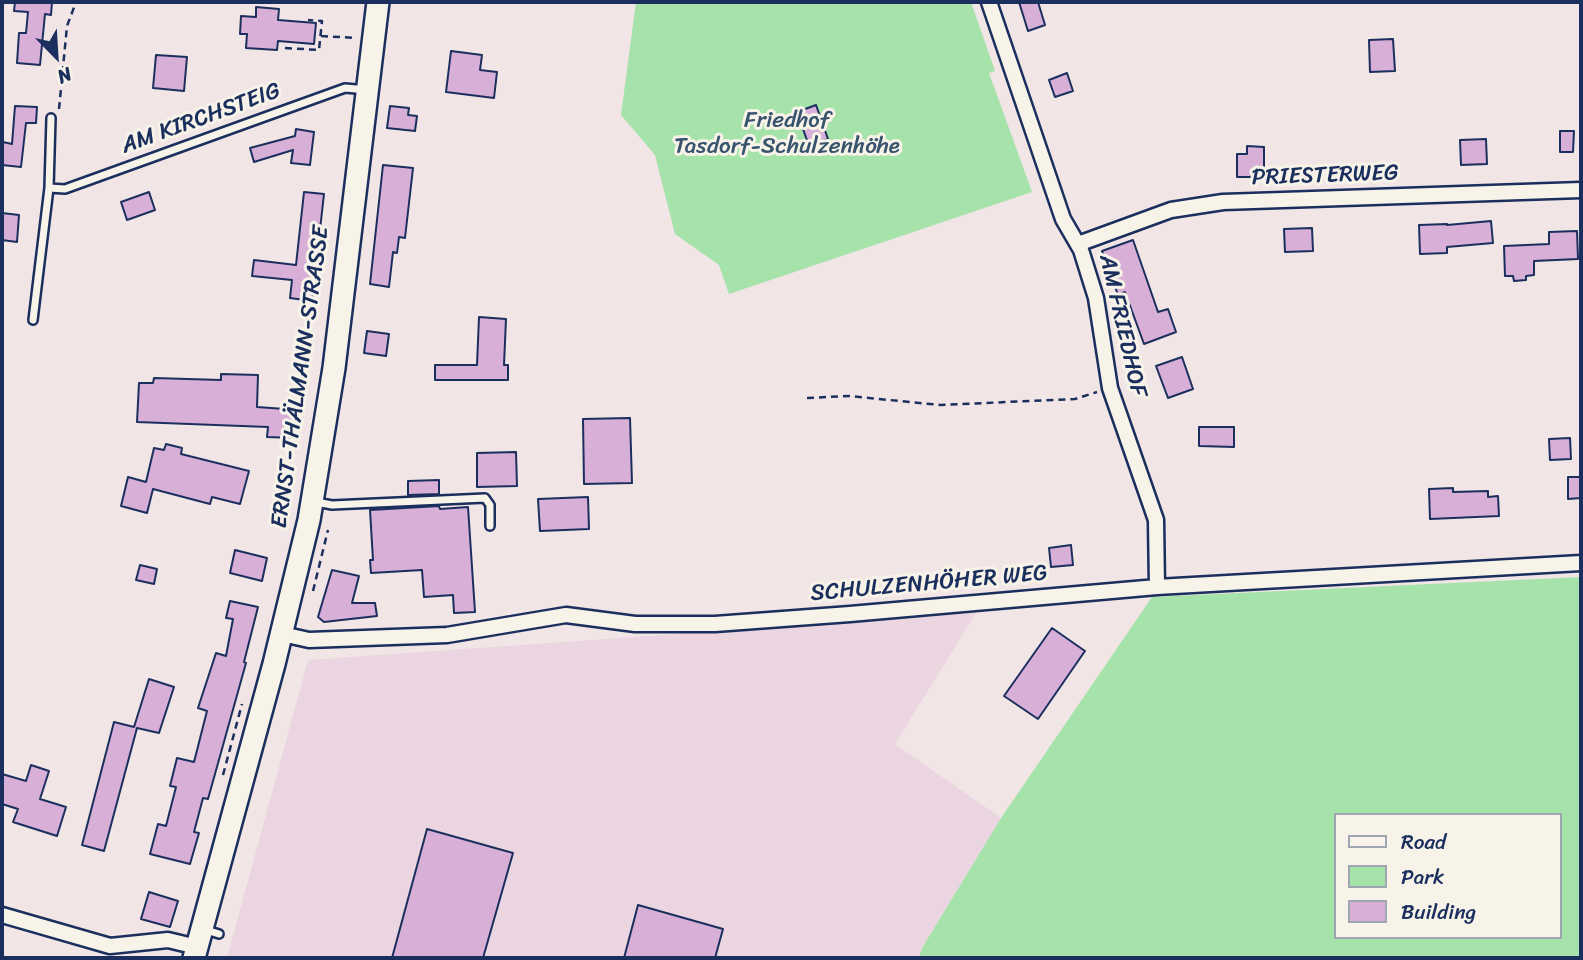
<!DOCTYPE html>
<meta charset="utf-8">
<style>
body{margin:0}
#map{position:relative;width:1583px;height:960px;overflow:hidden;background:#f1e5e5;font-family:Sriracha,sans-serif}
canvas{display:block}
.frame{position:absolute;inset:0;border:4px solid #1b2f5e;pointer-events:none}
.legend{position:absolute;left:1334px;top:813px;width:228px;height:126px;box-sizing:border-box;background:#f7f3e8;border:2px solid #9fa5b1;margin:0;padding:9px 12px;list-style:none;font-size:21px;color:#1b2f5e}
.legend li{display:flex;align-items:center;gap:14px;height:35px}
.legend b{width:35px;border:2px solid #9fa5b1}
.north{position:absolute;left:21px;top:21px;width:70px;height:70px;-webkit-text-stroke:5px #f7f3e8;paint-order:stroke;rotate:156deg;font-size:19px;font-weight:700;line-height:28px;text-align:center;color:#1b2f5e}
.north::after{content:'';display:block;margin:auto;width:24px;height:32px;background:#1b2f5e;clip-path:polygon(50% 0,100% 100%,50% 72%,0 100%)}
</style>
<div id="map">
<canvas width="1583" height="960"></canvas>
<div class="frame"></div>
<ul class="legend">
<li><b style="height:9px;background:#f7f3e8"></b>Road</li>
<li><b style="height:19px;background:#a6e3aa"></b>Park</li>
<li><b style="height:19px;background:#d8afd7"></b>Building</li>
</ul>
<div class="north">N</div>
</div>
<script>
const g = document.querySelector('canvas').getContext('2d');
g.lineJoin = 'round';
function fillPath(path, color) {
  g.fillStyle = color;
  g.fill(path, 'evenodd');
}
function trace(path, color, width, dash) {
  g.strokeStyle = color;
  g.lineWidth = width;
  g.lineCap = dash ? 'butt' : 'round';
  g.setLineDash(dash || []);
  g.stroke(path);
}
function drawText(font, color, halo, rows, align = 'center') {
  g.font = font + ' Sriracha,sans-serif';
  g.lineWidth = 6;
  g.setLineDash([]);
  g.textBaseline = 'middle';
  g.strokeStyle = halo;
  g.fillStyle = color;
  for (const [text, x, y, turn = 0] of rows) {
    g.save();
    g.translate(x, y);
    g.rotate((+turn || 0) * Math.PI / 180);
    g.textAlign = isNaN(turn) ? turn : align;
    if (halo) g.strokeText(text, 0, 0);
    g.fillText(text, 0, 0);
    g.restore();
  }
}
const built = new Path2D(`
 M 976,613 L 895,744 L 1001,818 L 922,948 L 919,958 L 227,958 L 308,660 Z`);
const green = new Path2D(`
 M 636,2 L 971,2 L 995,71 L 989,73 L 1032,192 L 729,294 L 719,265 L 675,234 L 655,155 L 621,115 Z
 M 1581,577 L 1581,958 L 919,958 L 922,948 L 1001,818 L 1152,597 ZM 1336,815 L 1560,815 L 1560,937 L 1336,937 Z`);
const building = new Path2D(`
 M 15,2 L 52,2 L 51,15 L 45,14 L 40,65 L 17,63 L 19,33 L 26,33 L 28,12 L 14,11 Z
 M 1019,2 L 1038,2 L 1045,25 L 1028,31 Z
 M 256,7 L 279,9 L 278,20 L 316,23 L 314,44 L 278,41 L 277,50 L 246,48 L 247,34 L 240,34 L 241,16 L 256,17 Z
 M 1393,39 L 1395,71 L 1370,72 L 1369,40 Z
 M 451,51 L 482,55 L 480,70 L 497,72 L 494,98 L 446,92 Z
 M 156,55 L 187,57 L 184,91 L 153,88 Z
 M 1067,73 L 1073,91 L 1055,97 L 1049,80 Z
 M 816,105 L 828,139 L 809,146 L 797,112 Z
 M 15,106 L 37,107 L 36,123 L 26,123 L 21,167 L 2,165 L 3,142 L 12,144 Z
 M 390,106 L 409,108 L 408,115 L 417,116 L 415,131 L 387,128 Z
 M 296,129 L 314,132 L 310,165 L 291,163 L 293,150 L 254,162 L 250,148 L 295,136 Z
 M 1560,131 L 1574,131 L 1573,152 L 1560,152 Z
 M 1486,139 L 1487,164 L 1461,165 L 1460,140 Z
 M 1247,146 L 1264,147 L 1264,177 L 1237,177 L 1237,154 L 1247,154 Z
 M 383,165 L 413,168 L 405,238 L 399,237 L 397,253 L 393,252 L 389,287 L 370,284 Z
 M 149,192 L 155,210 L 127,220 L 121,202 Z
 M 304,192 L 324,194 L 312,301 L 290,298 L 292,280 L 252,276 L 254,260 L 296,265 Z
 M 2,213 L 19,215 L 17,242 L 2,240 Z
 M 1491,221 L 1493,243 L 1447,247 L 1447,253 L 1420,254 L 1419,225 L 1447,224 L 1447,225 Z
 M 1312,228 L 1313,251 L 1285,252 L 1284,229 Z
 M 1577,231 L 1578,259 L 1534,261 L 1534,275 L 1526,276 L 1526,280 L 1514,281 L 1513,276 L 1505,276 L 1504,246 L 1549,244 L 1549,232 Z
 M 1133,240 L 1158,312 L 1168,309 L 1176,332 L 1144,344 L 1125,292 L 1118,295 L 1102,251 Z
 M 479,317 L 506,319 L 504,365 L 508,365 L 508,380 L 435,380 L 435,365 L 477,365 Z
 M 367,331 L 389,334 L 386,356 L 364,353 Z
 M 1182,357 L 1193,389 L 1168,398 L 1156,366 Z
 M 221,374 L 258,375 L 257,407 L 285,409 L 285,405 L 300,407 L 295,438 L 267,437 L 268,427 L 137,422 L 139,383 L 153,383 L 154,378 L 221,380 Z
 M 630,418 L 632,483 L 584,484 L 583,419 Z
 M 1199,427 L 1234,427 L 1234,447 L 1199,446 Z
 M 1570,438 L 1571,459 L 1550,460 L 1549,439 Z
 M 166,444 L 182,448 L 181,454 L 249,471 L 240,504 L 212,497 L 210,504 L 153,489 L 147,513 L 121,506 L 128,477 L 146,482 L 154,448 L 164,450 Z
 M 516,452 L 517,486 L 477,487 L 477,453 Z
 M 1568,477 L 1581,477 L 1581,498 L 1568,499 Z
 M 439,480 L 439,494 L 408,495 L 408,481 Z
 M 1453,488 L 1453,492 L 1488,491 L 1488,497 L 1498,496 L 1499,516 L 1430,519 L 1429,489 Z
 M 588,497 L 589,529 L 540,531 L 538,499 Z
 M 439,506 L 440,509 L 468,507 L 475,612 L 454,613 L 453,595 L 424,597 L 422,570 L 371,573 L 370,560 L 373,560 L 370,510 Z
 M 1071,545 L 1073,565 L 1051,567 L 1049,548 Z
 M 235,550 L 267,558 L 262,581 L 230,573 Z
 M 140,565 L 157,569 L 154,584 L 136,580 Z
 M 332,570 L 359,576 L 352,603 L 375,603 L 377,616 L 324,622 L 318,617 Z
 M 230,601 L 258,607 L 244,662 L 246,663 L 208,799 L 203,798 L 194,832 L 199,833 L 190,864 L 150,854 L 158,824 L 166,826 L 176,787 L 170,786 L 177,758 L 194,762 L 207,711 L 198,708 L 216,653 L 226,656 L 233,619 L 226,618 Z
 M 1052,628 L 1085,651 L 1038,719 L 1004,696 Z
 M 149,679 L 174,687 L 159,733 L 137,728 L 104,851 L 82,845 L 114,722 L 134,727 Z
 M 31,765 L 49,771 L 40,799 L 66,807 L 57,836 L 13,822 L 18,809 L 2,804 L 2,774 L 26,781 Z
 M 427,829 L 513,853 L 483,958 L 392,958 Z
 M 149,892 L 178,901 L 170,927 L 141,919 Z
 M 638,905 L 723,929 L 715,958 L 624,958 Z`);
const path = new Path2D(`
 M 321,36 L 356,38
 M 285,48 L 319,50 L 322,21 L 308,20
 M 59,109 L 67,26 L 76,2
 M 807,398 L 849,396 L 940,405 L 1075,399 L 1097,392
 M 313,591 L 328,530
 M 223,775 L 242,704`);
const lane = new Path2D(`
 M 49,188 L 65,189 L 345,88 L 367,90
 M 33,320 L 49,188 L 51,118
 M 316,502 L 332,505 L 485,498 L 490,505 L 490,526
 M 203,929 L 219,934`);
const street = new Path2D(`
 M 989,2 L 1063,219 L 1081,250 L 1096,298 L 1110,388 L 1156,520 L 1157,587
 M 1078,244 L 1171,210 L 1223,202 L 1581,190
 M 282,634 L 309,640 L 447,635 L 566,615 L 635,624 L 715,624 L 850,614 L 1157,587 L 1581,563
 M 2,915 L 110,946 L 168,940 L 197,947`);
const secondary = new Path2D(`
 M 194,958 L 274,664 L 309,520 L 334,368 L 378,2`);
const streetNames = [
 ["AM KIRCHSTEIG",201,119,-20],
 ["PRIESTERWEG",1325,176,-2],
 ["AM FRIEDHOF",1122,326,77],
 ["ERNST-THÄLMANN-STRASSE",301,377,-82],
 ["SCHULZENHÖHER WEG",929,584,-5]
];
const parkNames = [
 ["Friedhof",787,121],
 ["Tasdorf-Schulzenhöhe",787,147]
];
fillPath(built, '#ead5e1');
fillPath(green, '#a6e3aa');
fillPath(building, '#d8afd7');
trace(building, '#1b2f5e', 2);
trace(lane, '#1b2f5e', 12);
trace(street, '#1b2f5e', 19);
trace(secondary, '#1b2f5e', 26);
trace(path, '#1b2f5e', 2.5, [7, 5]);
trace(lane, '#f7f3e8', 7);
trace(street, '#f7f3e8', 14);
trace(secondary, '#f7f3e8', 21);
drawText('23px', '#1b2f5e', '#f7f3e8', streetNames);
drawText('23px', '#37536d', '#f7f3e8', parkNames);
</script>
